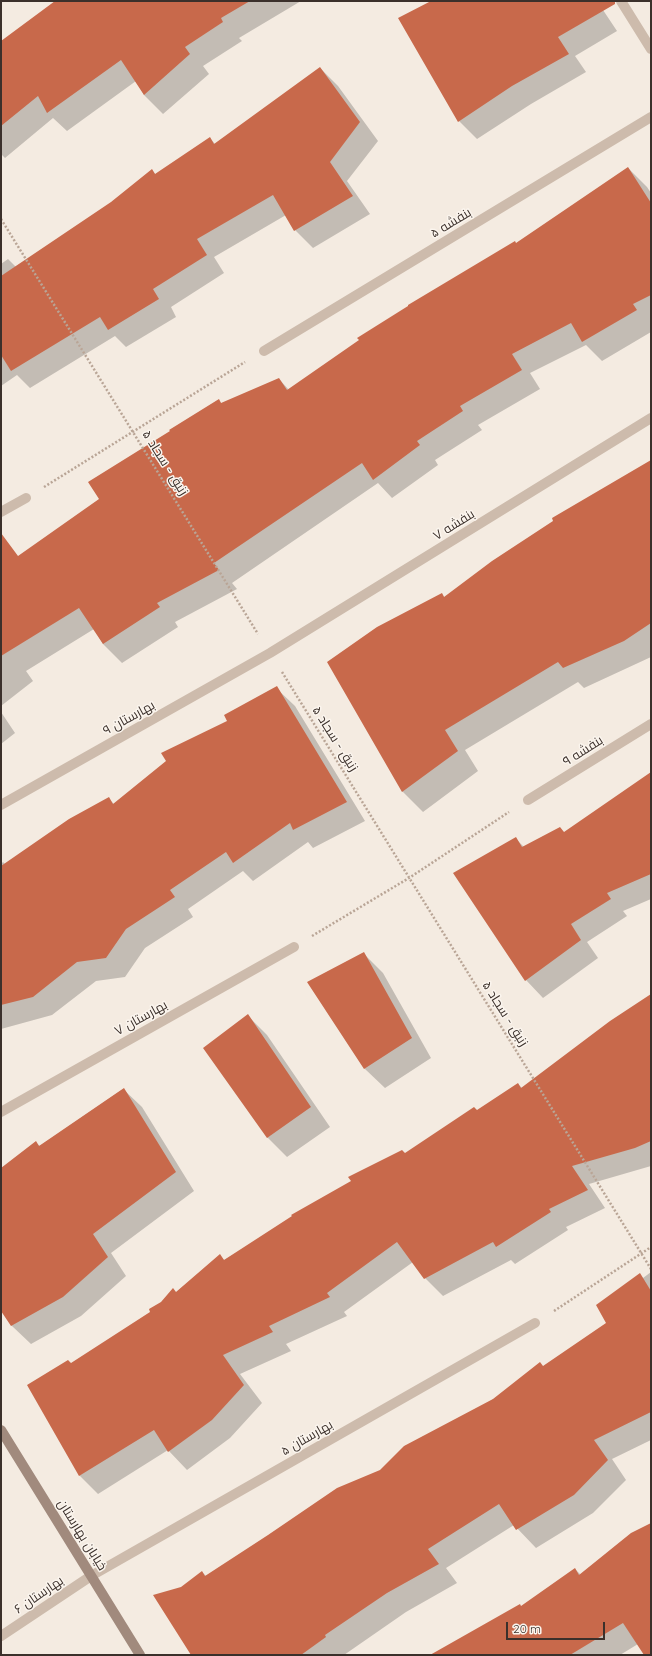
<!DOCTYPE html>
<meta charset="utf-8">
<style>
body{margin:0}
#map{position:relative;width:652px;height:1656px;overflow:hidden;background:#f4ebe1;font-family:Quicksand,sans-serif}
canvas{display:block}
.frame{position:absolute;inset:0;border:2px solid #3b302b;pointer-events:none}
.scale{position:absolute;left:506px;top:1622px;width:99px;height:18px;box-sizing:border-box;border:2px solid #3b302b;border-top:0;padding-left:5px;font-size:12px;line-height:14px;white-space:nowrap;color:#3b302b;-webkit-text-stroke:3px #fbf5ee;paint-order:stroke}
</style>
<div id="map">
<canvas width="652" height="1656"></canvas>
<div class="frame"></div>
<div class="scale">20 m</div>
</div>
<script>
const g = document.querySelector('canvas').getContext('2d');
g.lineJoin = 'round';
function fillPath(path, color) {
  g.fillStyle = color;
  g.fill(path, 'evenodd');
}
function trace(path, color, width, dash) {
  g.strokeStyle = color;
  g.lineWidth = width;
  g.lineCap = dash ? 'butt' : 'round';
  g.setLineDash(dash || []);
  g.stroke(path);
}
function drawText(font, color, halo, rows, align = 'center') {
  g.font = font + ' Quicksand,Cairo,sans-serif';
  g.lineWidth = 3;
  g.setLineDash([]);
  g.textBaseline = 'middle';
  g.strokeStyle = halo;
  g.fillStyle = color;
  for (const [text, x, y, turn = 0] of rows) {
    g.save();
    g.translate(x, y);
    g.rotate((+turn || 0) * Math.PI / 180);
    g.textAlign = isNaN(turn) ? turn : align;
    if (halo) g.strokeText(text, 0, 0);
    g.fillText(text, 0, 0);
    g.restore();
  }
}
const shadow = new Path2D(`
 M 63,1 L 301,1 L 239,38 L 242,41 L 203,66 L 209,74 L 163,114 L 144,95 L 136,81 L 67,131 L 53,118 L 5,158 L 1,154 L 1,39 L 2,41 Z
 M 433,1 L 597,1 L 617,31 L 575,56 L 586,72 L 531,104 L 477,139 L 459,121 Z
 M 320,68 L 338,86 L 378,141 L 347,181 L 370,214 L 313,248 L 295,230 L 286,215 L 214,257 L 224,273 L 171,307 L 176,317 L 126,347 L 115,336 L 30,388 L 17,375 L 1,386 L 1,264 L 8,259 L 16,267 L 111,203 L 152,170 L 156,175 L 210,138 L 215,144 Z
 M 628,168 L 647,187 L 651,193 L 651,332 L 602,361 L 586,345 L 530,373 L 540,389 L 478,425 L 482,430 L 435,460 L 438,465 L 392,498 L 378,483 L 232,583 L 237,589 L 175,622 L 178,627 L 122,663 L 103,644 L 94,629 L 26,671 L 33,681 L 1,706 L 1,563 L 18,557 L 100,499 L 171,431 L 218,400 L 222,404 L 279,379 L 289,390 L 517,244 Z
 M 651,461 L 651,657 L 584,688 L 578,682 L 465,750 L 478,771 L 423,812 L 403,792 L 329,662 L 442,594 L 445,598 Z
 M 276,688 L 295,706 L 365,821 L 313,848 L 308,842 L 253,881 L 243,871 L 188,909 L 193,917 L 145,948 L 125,977 L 96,981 L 52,1015 L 1,1029 L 1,864 L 3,862 L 5,864 L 109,799 L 114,804 Z
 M 1,712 L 15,733 L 1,744 Z
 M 651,773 L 651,899 L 623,911 L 627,916 L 587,942 L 598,958 L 543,998 L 526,980 L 515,838 L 524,847 L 564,833 Z
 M 363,953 L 383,973 L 431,1058 L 385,1088 L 365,1069 L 309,983 Z
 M 651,995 L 651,1166 L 589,1184 L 605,1208 L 566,1227 L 568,1230 L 515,1264 L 511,1260 L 443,1296 L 425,1278 L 413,1262 L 344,1312 L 347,1316 L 286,1344 L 291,1351 L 240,1374 L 262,1403 L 230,1438 L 187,1470 L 168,1450 L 98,1494 L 80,1476 L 28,1385 L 71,1364 L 152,1312 L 220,1256 L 224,1260 L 478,1111 L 518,1084 L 522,1088 Z
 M 248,1016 L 267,1035 L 330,1127 L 287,1157 L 267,1137 Z
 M 123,1089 L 142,1107 L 194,1191 L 111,1253 L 126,1276 L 81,1316 L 31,1344 L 12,1326 L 1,1309 L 1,1169 L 36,1143 L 40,1146 Z
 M 651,1272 L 651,1440 L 612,1459 L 626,1480 L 593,1513 L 536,1548 L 514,1525 L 446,1568 L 457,1583 L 406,1612 L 344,1655 L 192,1655 L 182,1588 L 202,1572 L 206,1576 L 381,1470 L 544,1367 L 608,1323 L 643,1278 Z
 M 651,1524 L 651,1655 L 638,1644 L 620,1655 L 442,1655 L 521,1607 L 575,1569 L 581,1575 Z`);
const building = new Path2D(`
 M 55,1 L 250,1 L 221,18 L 223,22 L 185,47 L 190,54 L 144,95 L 121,60 L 47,113 L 38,96 L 1,126 L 1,41 Z
 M 431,1 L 615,1 L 615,4 L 558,37 L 569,54 L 512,86 L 458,122 L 398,18 Z
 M 320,67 L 360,122 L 330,162 L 353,196 L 294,231 L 273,195 L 197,239 L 207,255 L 153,289 L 159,299 L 108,330 L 100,317 L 11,371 L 1,355 L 1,276 L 111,202 L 152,169 L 155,174 L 210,137 L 214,144 Z
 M 628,167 L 651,203 L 651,295 L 633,304 L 637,310 L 582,342 L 571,323 L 512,354 L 522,370 L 460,406 L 463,411 L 417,441 L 420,445 L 373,480 L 362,463 L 214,563 L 219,570 L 157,603 L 160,607 L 103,644 L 79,608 L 1,656 L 1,533 L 18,556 L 99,499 L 88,482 L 170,431 L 169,430 L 219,399 L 221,403 L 279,378 L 287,390 L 359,340 L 357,338 L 408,306 L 408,305 L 515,241 L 516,243 Z
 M 651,460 L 651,623 L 624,641 L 563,668 L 558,662 L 445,730 L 458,751 L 402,792 L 327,662 L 377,627 L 442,593 L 444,597 L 492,561 L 553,521 L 552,518 Z
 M 277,686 L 347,802 L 293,830 L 290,823 L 233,863 L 226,852 L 170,890 L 175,897 L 126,929 L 106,958 L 77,962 L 33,997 L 1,1005 L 1,866 L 69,819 L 109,797 L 113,804 L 166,761 L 161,753 L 227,721 L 224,715 Z
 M 651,772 L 651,874 L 607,893 L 611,899 L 571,924 L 581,940 L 525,981 L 453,873 L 516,837 L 522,847 L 560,827 L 564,832 Z
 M 364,952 L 412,1038 L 364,1069 L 307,982 Z
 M 651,994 L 651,1141 L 635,1148 L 572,1166 L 588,1190 L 549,1209 L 551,1212 L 496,1247 L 493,1242 L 424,1279 L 397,1242 L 327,1293 L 330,1297 L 269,1326 L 273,1332 L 223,1355 L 244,1385 L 212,1420 L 168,1452 L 154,1430 L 79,1476 L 27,1385 L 68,1360 L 71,1363 L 150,1312 L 149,1309 L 161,1302 L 173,1288 L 176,1292 L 220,1254 L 224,1260 L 292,1216 L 291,1215 L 351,1181 L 348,1177 L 402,1150 L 405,1153 L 474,1107 L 477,1110 L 518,1083 L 521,1088 L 610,1021 Z
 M 248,1014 L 311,1107 L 267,1138 L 203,1048 Z
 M 124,1088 L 176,1172 L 93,1234 L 108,1257 L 63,1297 L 11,1326 L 1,1311 L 1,1168 L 36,1141 L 39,1146 Z
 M 640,1273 L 651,1291 L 651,1412 L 594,1440 L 608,1460 L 574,1495 L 516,1530 L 499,1504 L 428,1549 L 439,1564 L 387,1593 L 325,1635 L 326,1637 L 301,1655 L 191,1655 L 153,1595 L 181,1587 L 202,1571 L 205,1576 L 268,1535 L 337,1488 L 380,1470 L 404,1446 L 493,1399 L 540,1362 L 543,1366 L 606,1323 L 596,1305 Z
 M 651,1523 L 651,1655 L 644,1655 L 623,1623 L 570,1655 L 430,1655 L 520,1604 L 521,1606 L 575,1568 L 579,1575 L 631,1533 Z`);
const path = new Path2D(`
 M 1,219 L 258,634
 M 44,487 L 245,362
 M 282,672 L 651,1269
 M 312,936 L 409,878 L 509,812
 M 554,1311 L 651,1247`);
const street = new Path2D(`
 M 621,1 L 651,49
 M 264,351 L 651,117
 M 1,512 L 26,498
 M 528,800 L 651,724
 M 1,805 L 270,653 L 651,418
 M 1,1112 L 294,947
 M 1,1636 L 91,1576 L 535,1323`);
const secondary = new Path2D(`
 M 1,1430 L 140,1655`);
const streetNames = [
 ["بنفشه ۵",451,223,-31],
 ["زنبق - سجاد ۵",165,463,58],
 ["بنفشه ۷",454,525,-32],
 ["بهارستان ۹",129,718,-29],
 ["زنبق - سجاد ۵",335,739,58],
 ["بنفشه ۹",583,751,-32],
 ["زنبق - سجاد ۵",505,1014,58],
 ["بهارستان ۷",141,1018,-29],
 ["بهارستان ۵",307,1438,-30],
 ["خیابان بهارستان",82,1535,58],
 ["بهارستان ۶",39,1595,-34]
];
fillPath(shadow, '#0003');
fillPath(building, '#c8694b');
trace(path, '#b9a596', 2.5, [2, 2]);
trace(street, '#cdbbac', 10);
trace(secondary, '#a18a7d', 10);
drawText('13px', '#3b302b', '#fbf5ee', streetNames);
</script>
